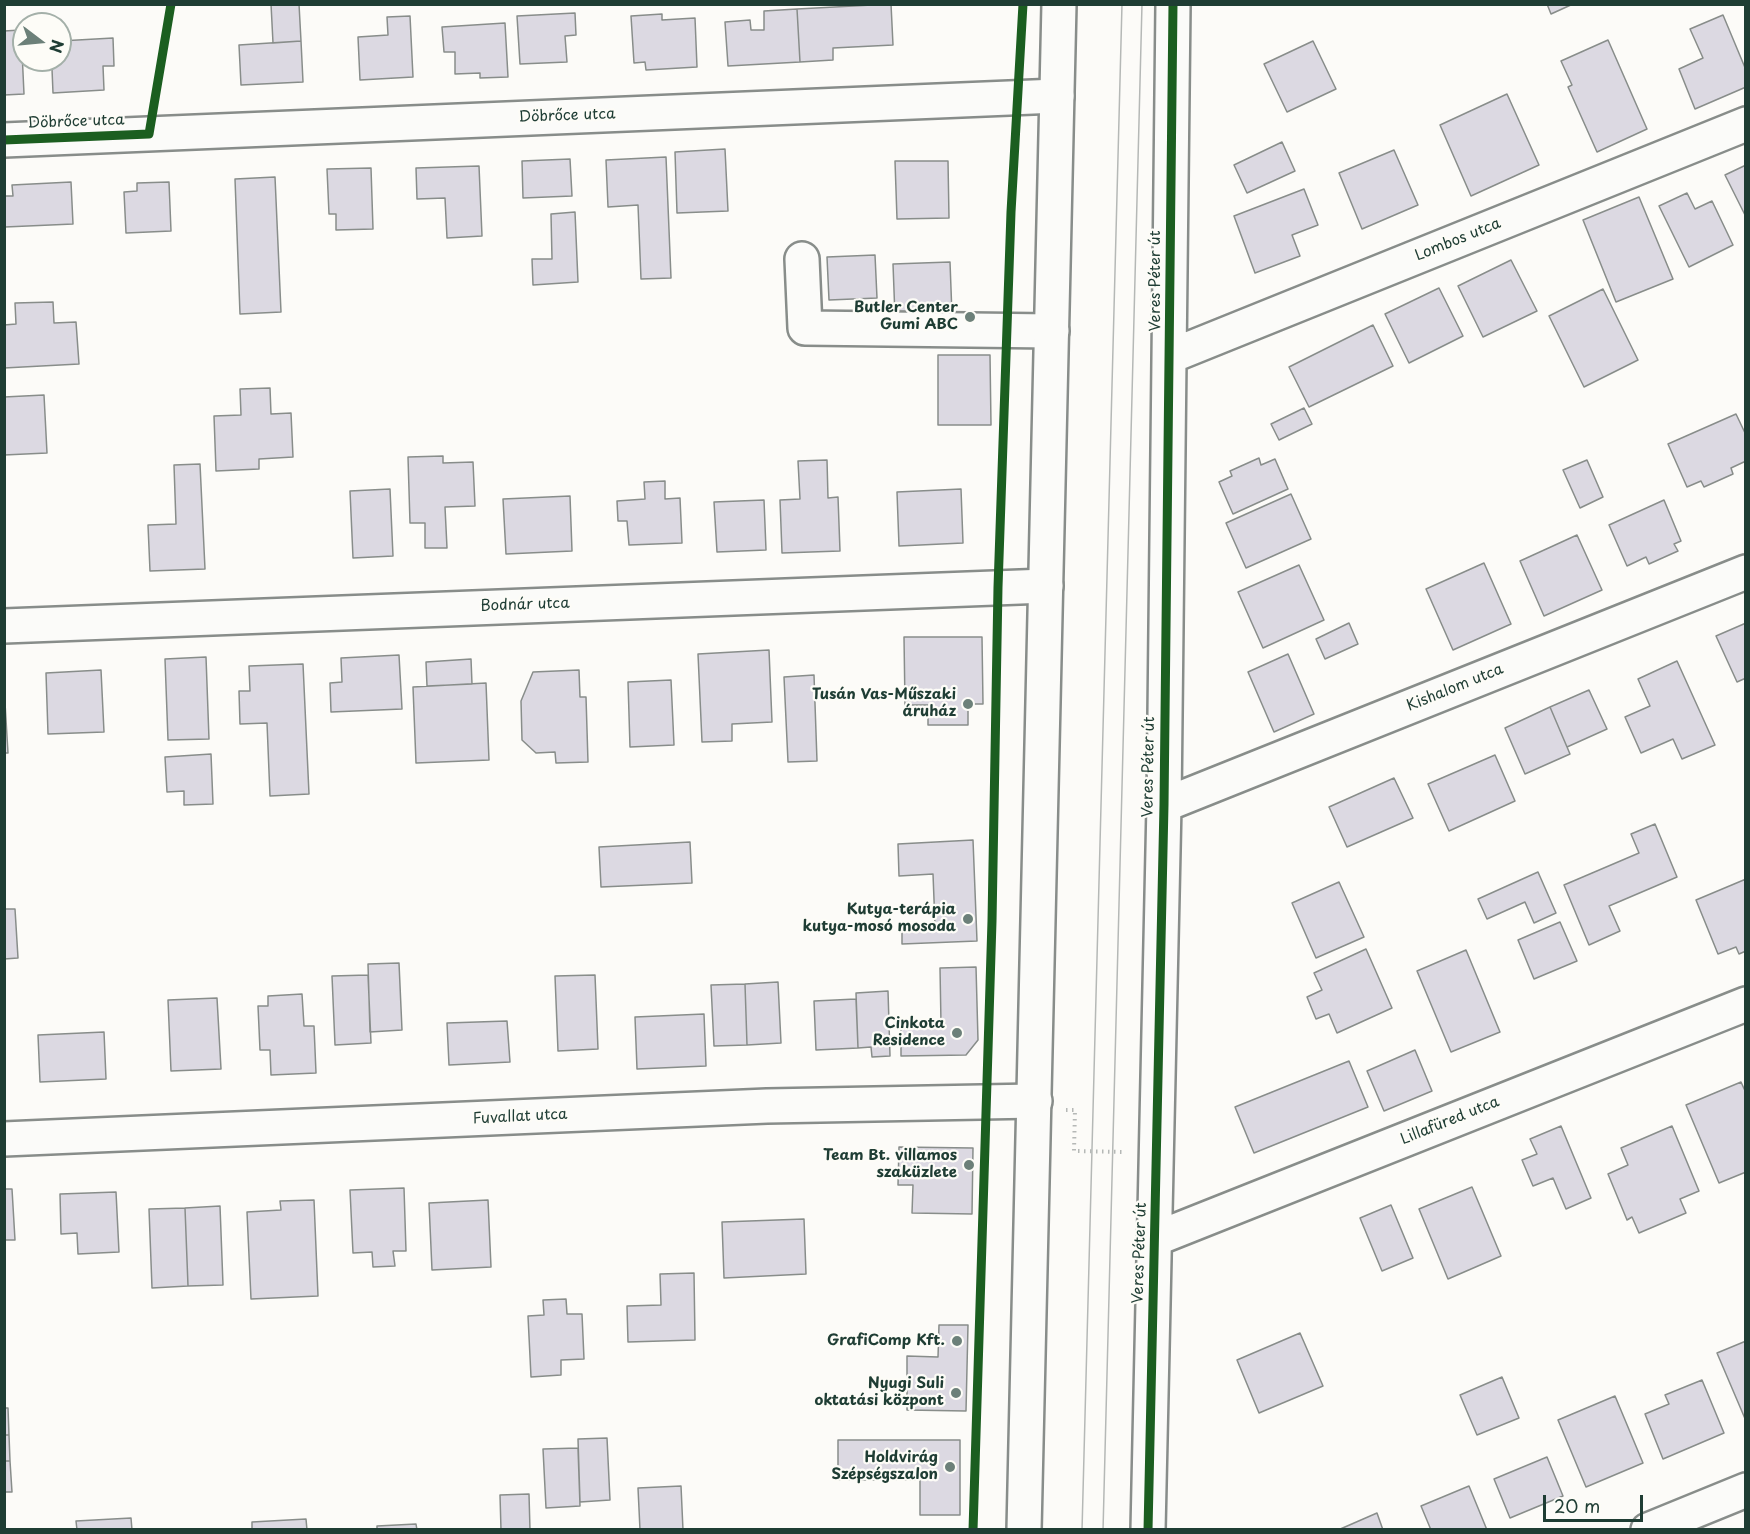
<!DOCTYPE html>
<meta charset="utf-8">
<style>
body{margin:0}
#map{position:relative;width:1750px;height:1534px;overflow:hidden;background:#fcfbf8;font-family:"Playpen Sans",sans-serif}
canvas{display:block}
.frame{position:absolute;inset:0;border:6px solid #1f3d34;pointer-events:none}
.north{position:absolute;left:12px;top:12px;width:60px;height:60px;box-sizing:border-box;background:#fdfcf7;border:2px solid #a4b0a9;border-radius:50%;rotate:106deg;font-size:16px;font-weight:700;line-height:24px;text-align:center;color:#1f3d34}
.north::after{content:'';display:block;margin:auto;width:21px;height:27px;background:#6c8079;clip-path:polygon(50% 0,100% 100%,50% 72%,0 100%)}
.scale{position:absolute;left:1543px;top:1495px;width:100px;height:27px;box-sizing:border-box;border:3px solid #1f3d34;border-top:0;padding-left:8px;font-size:18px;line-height:21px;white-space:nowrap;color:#1f3d34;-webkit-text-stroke:4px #fdfcf7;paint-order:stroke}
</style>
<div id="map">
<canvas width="1750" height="1534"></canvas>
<div class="frame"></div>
<div class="north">N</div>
<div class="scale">20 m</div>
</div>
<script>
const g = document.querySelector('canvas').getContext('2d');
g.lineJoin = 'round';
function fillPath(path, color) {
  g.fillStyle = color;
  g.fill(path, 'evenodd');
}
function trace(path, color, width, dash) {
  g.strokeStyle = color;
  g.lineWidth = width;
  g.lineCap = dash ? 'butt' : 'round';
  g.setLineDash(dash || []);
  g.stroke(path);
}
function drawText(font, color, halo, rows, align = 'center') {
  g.font = font + ' "Playpen Sans",sans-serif';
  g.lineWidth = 4.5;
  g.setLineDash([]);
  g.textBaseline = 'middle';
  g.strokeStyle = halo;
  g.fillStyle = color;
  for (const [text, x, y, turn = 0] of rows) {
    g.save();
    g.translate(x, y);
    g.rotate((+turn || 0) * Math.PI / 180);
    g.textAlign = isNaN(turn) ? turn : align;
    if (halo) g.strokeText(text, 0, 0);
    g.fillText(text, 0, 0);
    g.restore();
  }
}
const building = new Path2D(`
 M 271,4 L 299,4 L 301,41 L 273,43 Z
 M 891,4 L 893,45 L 833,48 L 833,60 L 800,62 L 797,9 Z
 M 1547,4 L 1573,4 L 1551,14 Z
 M 797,9 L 800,62 L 728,66 L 725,22 L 750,20 L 751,30 L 764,30 L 764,11 Z
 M 575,13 L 576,35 L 565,36 L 567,62 L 520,64 L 517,16 Z
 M 662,14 L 662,20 L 695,18 L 697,67 L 646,70 L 645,62 L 634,63 L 631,16 Z
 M 1723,15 L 1746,70 L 1746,87 L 1695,109 L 1679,69 L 1703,58 L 1690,29 Z
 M 410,16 L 413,77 L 360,80 L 358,37 L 388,35 L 387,17 Z
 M 505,23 L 508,77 L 480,78 L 480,73 L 455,74 L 455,52 L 444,52 L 442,27 Z
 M 21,30 L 24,94 L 4,95 L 4,31 Z
 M 113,38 L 114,66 L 103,66 L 104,90 L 53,93 L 52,69 L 41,70 L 40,60 L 60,60 L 60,41 Z
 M 1608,40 L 1647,129 L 1597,152 L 1568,87 L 1572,85 L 1561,61 Z
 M 301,41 L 303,82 L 241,85 L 239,45 Z
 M 1313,41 L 1336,89 L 1287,112 L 1264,64 Z
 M 1507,94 L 1539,165 L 1471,196 L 1440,125 Z
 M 1282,142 L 1295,171 L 1247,193 L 1234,165 Z
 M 725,149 L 728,211 L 677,213 L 675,152 Z
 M 1394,150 L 1418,205 L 1362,229 L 1339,173 Z
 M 666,157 L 671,278 L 641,279 L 638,205 L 608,207 L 606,160 Z
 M 570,159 L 572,196 L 523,198 L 522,161 Z
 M 895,161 L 948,161 L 949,218 L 897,219 Z
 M 1746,165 L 1746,217 L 1725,175 Z
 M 479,166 L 482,236 L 447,238 L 445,198 L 417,199 L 416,168 Z
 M 371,168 L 373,229 L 336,230 L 336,214 L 329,214 L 327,169 Z
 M 275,177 L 281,312 L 240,314 L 235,179 Z
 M 71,182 L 73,224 L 5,227 L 4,196 L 13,196 L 12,185 Z
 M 169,182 L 171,231 L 126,233 L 124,192 L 137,191 L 137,183 Z
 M 1304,189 L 1318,225 L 1292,235 L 1300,256 L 1255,273 L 1234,216 Z
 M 1687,193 L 1695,209 L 1712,201 L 1733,245 L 1689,267 L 1659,206 Z
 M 1639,197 L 1673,279 L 1616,302 L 1583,220 Z
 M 575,212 L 578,282 L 533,285 L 532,259 L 552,259 L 551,214 Z
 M 875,255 L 877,298 L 829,300 L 827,257 Z
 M 1511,260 L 1537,311 L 1483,337 L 1458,286 Z
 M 950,262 L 952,315 L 895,317 L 893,264 Z
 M 1439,288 L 1463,336 L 1409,363 L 1385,314 Z
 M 1603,289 L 1638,360 L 1584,387 L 1549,316 Z
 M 53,302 L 54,323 L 76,322 L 79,364 L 4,368 L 4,325 L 16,324 L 15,303 Z
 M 1373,325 L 1393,366 L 1309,407 L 1289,367 Z
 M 938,355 L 990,355 L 991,425 L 938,425 Z
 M 270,388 L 271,414 L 291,413 L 293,457 L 259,459 L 259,469 L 216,471 L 214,416 L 241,415 L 240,389 Z
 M 44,395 L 47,453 L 4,455 L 4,397 Z
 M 1304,408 L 1312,424 L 1279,440 L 1271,424 Z
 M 1736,414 L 1746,435 L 1746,461 L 1731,468 L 1733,474 L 1704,487 L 1701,481 L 1687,487 L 1668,444 Z
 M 443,456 L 443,463 L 473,462 L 475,506 L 445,507 L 447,548 L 425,548 L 425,523 L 410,523 L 408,457 Z
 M 1259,458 L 1261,465 L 1275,459 L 1288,489 L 1233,514 L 1219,482 L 1232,476 L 1230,471 Z
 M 827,460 L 828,498 L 838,497 L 840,551 L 782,553 L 780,500 L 800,499 L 798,461 Z
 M 1587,460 L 1603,497 L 1580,508 L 1563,470 Z
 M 200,464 L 205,569 L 150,571 L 148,525 L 176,524 L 174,465 Z
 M 665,481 L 665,499 L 680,498 L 682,543 L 629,545 L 627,521 L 618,521 L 617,501 L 645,499 L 644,482 Z
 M 390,489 L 393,556 L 353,558 L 350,491 Z
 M 961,489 L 963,543 L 899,546 L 897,492 Z
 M 1291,494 L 1311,539 L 1246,568 L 1226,523 Z
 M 570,496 L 572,551 L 506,554 L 503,499 Z
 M 764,500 L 766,550 L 717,552 L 714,502 Z
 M 1664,500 L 1681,541 L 1674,544 L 1678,551 L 1649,564 L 1646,557 L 1627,566 L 1609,525 Z
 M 1577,535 L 1602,590 L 1544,616 L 1520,561 Z
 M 1484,563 L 1511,624 L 1453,650 L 1426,589 Z
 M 1299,565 L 1324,620 L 1263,648 L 1238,592 Z
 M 1349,623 L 1358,644 L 1325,659 L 1316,639 Z
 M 1746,623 L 1746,678 L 1737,682 L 1716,636 Z
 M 904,637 L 982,637 L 983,704 L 968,704 L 968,725 L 928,725 L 928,705 L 905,705 Z
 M 769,650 L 772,722 L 732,724 L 732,741 L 702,742 L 698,654 Z
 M 1288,654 L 1314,714 L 1274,732 L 1248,672 Z
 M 399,655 L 402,709 L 331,712 L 330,683 L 342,682 L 341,658 Z
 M 206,657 L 209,739 L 168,740 L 165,659 Z
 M 471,659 L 472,684 L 427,686 L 426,662 Z
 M 1677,661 L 1715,745 L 1682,759 L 1673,739 L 1641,753 L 1625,717 L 1650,706 L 1638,679 Z
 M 303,664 L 309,794 L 270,796 L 267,723 L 240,724 L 239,691 L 250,691 L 249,666 Z
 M 101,670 L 104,732 L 48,734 L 46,673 Z
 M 579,670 L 580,697 L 586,697 L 588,762 L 556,763 L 555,752 L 536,753 L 522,740 L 521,701 L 533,672 Z
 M 814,675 L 817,761 L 788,762 L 784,677 Z
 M 671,680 L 674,745 L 630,747 L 628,682 Z
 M 486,683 L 489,760 L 416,763 L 413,687 Z
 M 4,686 L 8,753 L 4,753 Z
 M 1589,690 L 1607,729 L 1567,747 L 1550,707 Z
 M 1550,707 L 1570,754 L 1525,774 L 1505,728 Z
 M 211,754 L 213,804 L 184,805 L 184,791 L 167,792 L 165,757 Z
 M 1495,755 L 1515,801 L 1449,831 L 1428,784 Z
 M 1394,778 L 1413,818 L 1347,847 L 1329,807 Z
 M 1655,824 L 1677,877 L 1609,906 L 1620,931 L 1589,945 L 1564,885 L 1639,853 L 1631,834 Z
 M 973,840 L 977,941 L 902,944 L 902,927 L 935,925 L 933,874 L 899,876 L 898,844 Z
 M 690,842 L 692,883 L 601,887 L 599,847 Z
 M 1538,872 L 1556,913 L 1534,923 L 1525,902 L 1487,919 L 1478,899 Z
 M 1746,879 L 1746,951 L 1739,954 L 1736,947 L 1718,954 L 1696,900 Z
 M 1339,882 L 1364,937 L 1316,958 L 1292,903 Z
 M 4,909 L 15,909 L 18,958 L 4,959 Z
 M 1560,922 L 1577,961 L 1534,979 L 1518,940 Z
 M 1366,949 L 1392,1008 L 1337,1033 L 1329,1014 L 1316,1019 L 1307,997 L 1322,990 L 1314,973 Z
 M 1466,950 L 1500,1032 L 1451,1052 L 1417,971 Z
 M 399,963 L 402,1030 L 370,1032 L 368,964 Z
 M 976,967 L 978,1040 L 966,1055 L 901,1056 L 901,1025 L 941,1024 L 940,968 Z
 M 368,975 L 371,1043 L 335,1045 L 332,976 Z
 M 595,975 L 598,1049 L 558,1051 L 555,976 Z
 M 778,982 L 781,1043 L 747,1045 L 745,984 Z
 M 745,984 L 747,1045 L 714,1046 L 711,985 Z
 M 888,991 L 890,1056 L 872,1057 L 871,1047 L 858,1048 L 856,993 Z
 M 302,994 L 304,1026 L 314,1026 L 316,1073 L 271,1075 L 270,1050 L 260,1050 L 258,1006 L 268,1006 L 268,996 Z
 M 217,998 L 221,1069 L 171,1071 L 168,1000 Z
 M 856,999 L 858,1048 L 816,1050 L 814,1001 Z
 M 704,1014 L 706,1066 L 637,1069 L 635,1017 Z
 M 507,1021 L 510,1062 L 449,1065 L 447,1023 Z
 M 104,1032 L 106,1079 L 40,1082 L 38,1035 Z
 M 1415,1050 L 1432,1091 L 1384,1111 L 1367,1071 Z
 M 1349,1061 L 1368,1107 L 1254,1153 L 1235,1107 Z
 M 1741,1082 L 1746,1093 L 1746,1172 L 1719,1183 L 1686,1105 Z
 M 1561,1126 L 1591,1198 L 1566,1209 L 1553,1178 L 1533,1186 L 1522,1160 L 1537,1154 L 1530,1139 Z
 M 1672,1126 L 1699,1191 L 1680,1199 L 1686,1213 L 1639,1233 L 1632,1217 L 1627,1220 L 1608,1174 L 1628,1165 L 1621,1148 Z
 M 899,1147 L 973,1148 L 972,1214 L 912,1213 L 913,1185 L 898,1185 Z
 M 1472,1187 L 1501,1256 L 1448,1279 L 1419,1209 Z
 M 404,1188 L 406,1251 L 393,1251 L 395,1266 L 373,1267 L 372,1252 L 353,1253 L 350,1190 Z
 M 4,1189 L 12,1189 L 15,1240 L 4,1240 Z
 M 116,1192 L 119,1252 L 78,1254 L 77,1233 L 61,1234 L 60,1194 Z
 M 314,1200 L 318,1296 L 251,1299 L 247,1212 L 281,1210 L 280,1201 Z
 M 488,1200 L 491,1267 L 432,1270 L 429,1203 Z
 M 1391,1205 L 1413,1258 L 1382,1271 L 1360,1218 Z
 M 220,1206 L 223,1285 L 188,1286 L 185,1208 Z
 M 185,1208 L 188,1286 L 152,1288 L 149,1209 Z
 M 804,1219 L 806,1274 L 724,1278 L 722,1222 Z
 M 694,1273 L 695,1340 L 628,1342 L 627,1306 L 661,1305 L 660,1274 Z
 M 566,1299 L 567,1314 L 582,1314 L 584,1359 L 561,1360 L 561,1375 L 531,1377 L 528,1316 L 544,1315 L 543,1300 Z
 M 939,1325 L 968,1325 L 966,1411 L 907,1410 L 907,1356 L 938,1357 Z
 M 1300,1333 L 1323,1386 L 1259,1413 L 1237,1360 Z
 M 1746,1341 L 1746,1421 L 1717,1353 Z
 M 1502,1377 L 1519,1418 L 1477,1435 L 1460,1395 Z
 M 1702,1380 L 1724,1433 L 1663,1459 L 1645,1414 L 1669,1404 L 1665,1395 Z
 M 1615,1396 L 1643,1463 L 1586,1487 L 1558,1420 Z
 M 4,1408 L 8,1408 L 9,1435 L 4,1435 Z
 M 4,1435 L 9,1435 L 10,1461 L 4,1461 Z
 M 607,1438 L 610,1500 L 580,1502 L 578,1439 Z
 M 838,1440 L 960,1440 L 960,1515 L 920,1515 L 920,1480 L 838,1480 Z
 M 578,1448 L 580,1506 L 546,1508 L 543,1449 Z
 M 1547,1457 L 1563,1496 L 1510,1518 L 1494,1479 Z
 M 4,1461 L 10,1461 L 12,1492 L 4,1492 Z
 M 681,1486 L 683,1530 L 640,1530 L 638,1488 Z
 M 1469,1486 L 1487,1530 L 1431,1530 L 1421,1506 Z
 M 529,1494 L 530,1530 L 501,1530 L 500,1495 Z
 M 1377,1513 L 1383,1530 L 1338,1530 Z
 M 131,1518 L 132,1530 L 77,1530 L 76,1521 Z
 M 306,1519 L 307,1530 L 252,1530 L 252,1522 Z
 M 416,1524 L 417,1530 L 377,1530 L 377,1526 Z`);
const path = new Path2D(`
 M 1066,1110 L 1075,1110 L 1074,1151 L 1124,1152`);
const minor = new Path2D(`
 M 4,140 L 1057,96
 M 802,259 L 805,328 L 1052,331
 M 1171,356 L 1746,124
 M 4,626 L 1046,586
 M 1164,805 L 1746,572
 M 4,1139 L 767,1106 L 1035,1101
 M 1155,1239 L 1746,1004
 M 1148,1530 L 1164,805 L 1173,4
 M 1648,1530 L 1746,1490`);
const major = new Path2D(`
 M 1024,1530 L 1059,4`);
const tram = new Path2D(`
 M 1082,1530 L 1122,4
 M 1103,1530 L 1142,4`);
const cycleway = new Path2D(`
 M 4,140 L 149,134 L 171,4
 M 973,1530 L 992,921 L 998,587 L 1011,212 L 1023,4
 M 1148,1530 L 1164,805 L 1173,4`);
const markers = [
 [970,317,6,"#6c8079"],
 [968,704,6,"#6c8079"],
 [968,919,6,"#6c8079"],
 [957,1033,6,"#6c8079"],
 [969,1165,6,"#6c8079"],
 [957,1341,6,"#6c8079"],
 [956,1393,6,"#6c8079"],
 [950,1467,6,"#6c8079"]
];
const streetNames = [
 ["Döbrőce utca",567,116,-2],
 ["Döbrőce utca",76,122,-2],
 ["Lombos utca",1458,240,-22],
 ["Veres Péter út",1156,281,-90],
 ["Bodnár utca",525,605,-2],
 ["Kishalom utca",1455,688,-22],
 ["Veres Péter út",1149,767,-89],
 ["Fuvallat utca",520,1117,-3],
 ["Lillafüred utca",1450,1121,-22],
 ["Veres Péter út",1140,1253,-88]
];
const poiNames = [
 ["Butler Center",958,308],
 ["Gumi ABC",958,325],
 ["Tusán Vas-Műszaki",956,695],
 ["áruház",956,712],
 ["Kutya-terápia",956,910],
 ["kutya-mosó mosoda",956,927],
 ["Cinkota",945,1024],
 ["Residence",945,1041],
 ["Team Bt. villamos",957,1156],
 ["szaküzlete",957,1173],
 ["GrafiComp Kft.",945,1341],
 ["Nyugi Suli",944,1384],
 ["oktatási központ",944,1401],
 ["Holdvirág",938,1458],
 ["Szépségszalon",938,1475]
];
fillPath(building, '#dcd9e2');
trace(building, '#888d8a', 1.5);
trace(minor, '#888d8a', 38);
trace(major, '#888d8a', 38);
trace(path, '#b5b8b6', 4, [1.5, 4.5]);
trace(minor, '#fbfbf9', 33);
trace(major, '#fbfbf9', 33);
trace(tram, '#b5b8b6', 1.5);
trace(cycleway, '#1b5e20', 9);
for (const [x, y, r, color] of markers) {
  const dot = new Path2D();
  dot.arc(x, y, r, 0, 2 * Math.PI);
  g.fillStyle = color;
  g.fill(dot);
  trace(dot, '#fdfcf7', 2);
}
drawText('15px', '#1f3d34', '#fdfcf7', streetNames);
drawText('bold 15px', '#1f3d34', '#fdfcf7', poiNames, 'right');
</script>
